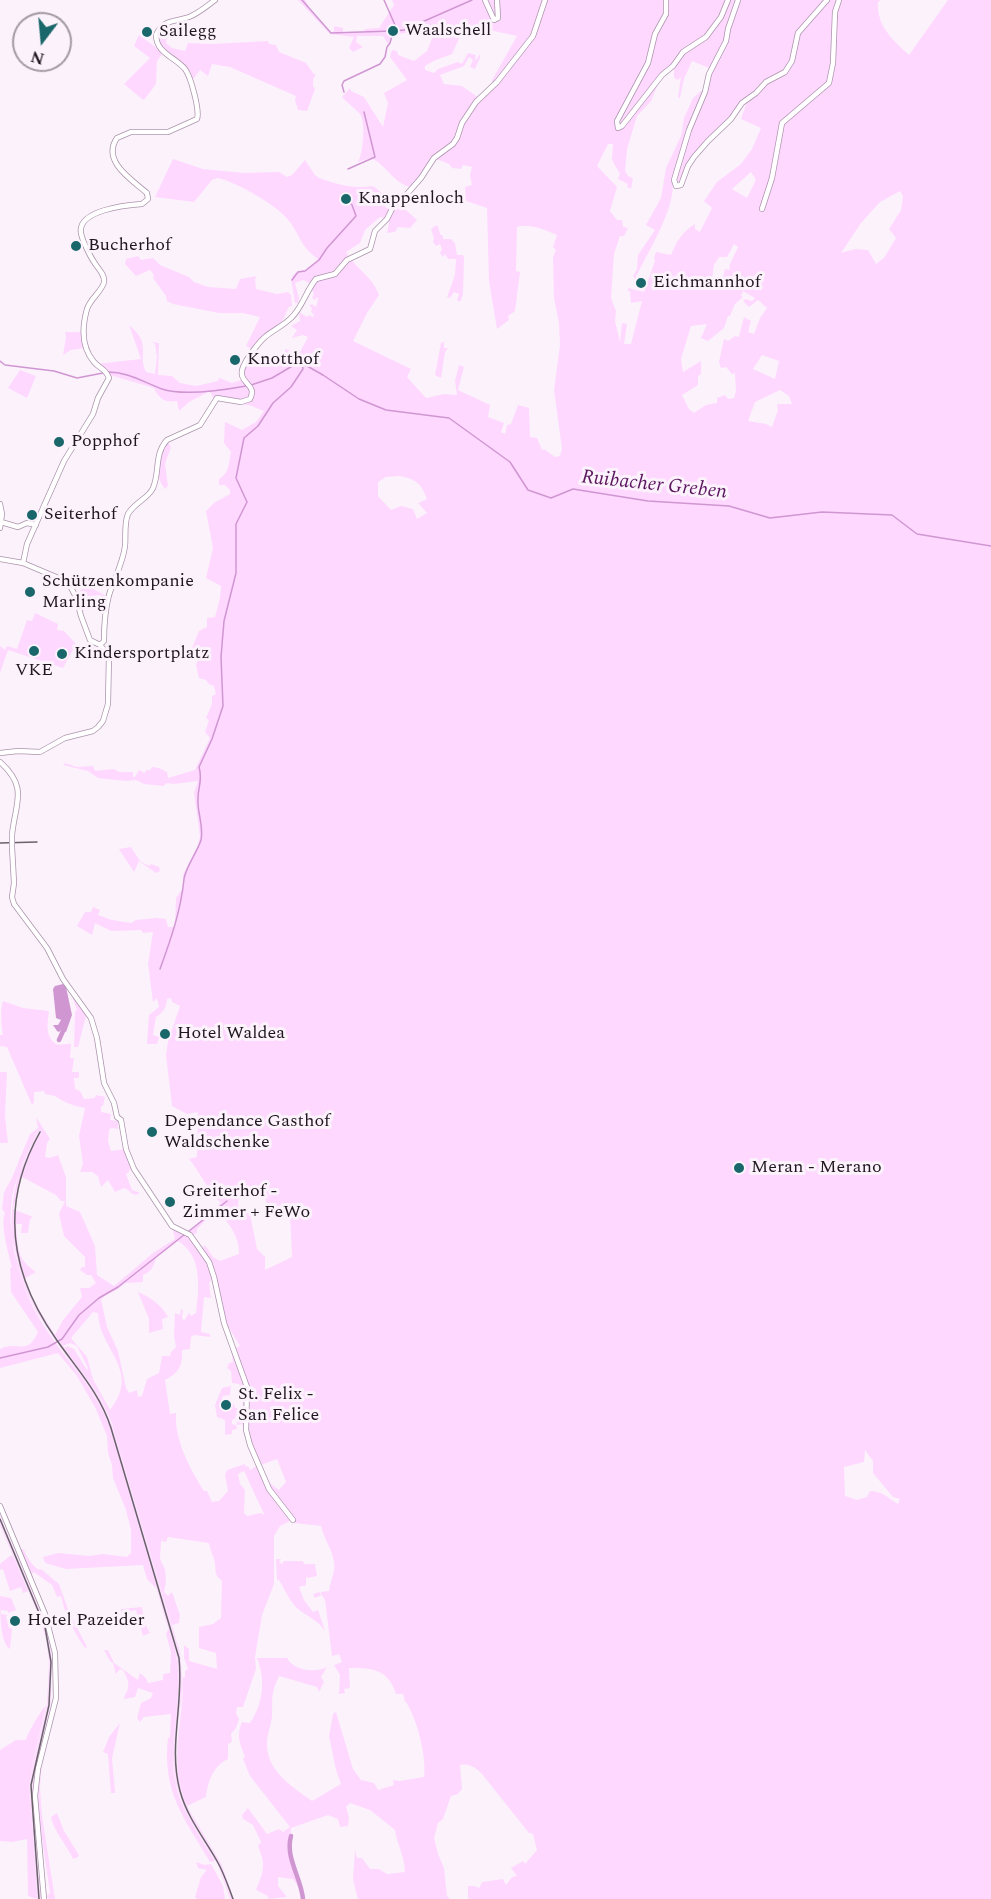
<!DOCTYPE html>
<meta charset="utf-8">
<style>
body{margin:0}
#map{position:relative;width:991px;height:1899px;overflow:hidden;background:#fcf2fc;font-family:Spectral,serif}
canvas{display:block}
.north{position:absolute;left:12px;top:12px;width:60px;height:60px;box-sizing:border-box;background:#fcf2fc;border:2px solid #a49aa4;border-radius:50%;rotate:196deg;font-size:16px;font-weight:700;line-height:24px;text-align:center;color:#1f1720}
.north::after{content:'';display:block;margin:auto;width:21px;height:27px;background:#19676a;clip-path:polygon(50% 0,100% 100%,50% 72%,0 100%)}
</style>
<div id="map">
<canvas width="991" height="1899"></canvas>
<div class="north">N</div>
</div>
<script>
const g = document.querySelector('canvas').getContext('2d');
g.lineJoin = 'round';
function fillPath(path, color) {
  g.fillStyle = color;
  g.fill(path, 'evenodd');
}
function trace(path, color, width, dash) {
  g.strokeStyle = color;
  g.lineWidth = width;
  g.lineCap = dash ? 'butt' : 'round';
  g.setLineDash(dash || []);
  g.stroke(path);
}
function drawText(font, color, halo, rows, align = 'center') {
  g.font = font + ' Spectral,serif';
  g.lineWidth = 6;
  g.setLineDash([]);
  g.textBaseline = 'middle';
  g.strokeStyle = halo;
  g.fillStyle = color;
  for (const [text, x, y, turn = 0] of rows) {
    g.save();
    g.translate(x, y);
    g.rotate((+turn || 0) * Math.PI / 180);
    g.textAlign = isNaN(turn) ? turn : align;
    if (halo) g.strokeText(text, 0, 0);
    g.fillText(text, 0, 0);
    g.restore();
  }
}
const built = new Path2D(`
 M 37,1130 L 41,1134 L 22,1164 L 12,1194 L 10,1221 L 14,1251 L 26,1284 L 37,1306 L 55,1335 L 99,1395 L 116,1434 L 180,1652 L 183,1686 L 176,1743 L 176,1761 L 182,1792 L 187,1806 L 222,1865 L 234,1899 L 230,1899 L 218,1865 L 187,1816 L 175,1783 L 172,1751 L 178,1694 L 177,1659 L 112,1436 L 95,1398 L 37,1313 L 19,1279 L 9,1249 L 6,1220 L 8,1194 L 20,1157 Z
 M 0,1516 L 41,1612 L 48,1632 L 52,1655 L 51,1703 L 33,1786 L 33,1818 L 41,1899 L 37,1899 L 34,1884 L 29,1789 L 33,1760 L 47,1704 L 49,1661 L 46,1640 L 39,1616 L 0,1526 Z`);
const green = new Path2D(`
 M 298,0 L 305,0 L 312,12 L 330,33 L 334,31 L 334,26 L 343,28 L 343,32 L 364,31 L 365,29 L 379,28 L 394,5 L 392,0 L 881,0 L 878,2 C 876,26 894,41 909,55 L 948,0 L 991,0 L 991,1899 L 468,1899 L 468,1886 L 474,1886 L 479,1888 L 482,1882 L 503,1879 L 506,1885 L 512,1877 L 517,1876 L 511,1868 L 523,1861 L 525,1864 L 537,1850 L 533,1834 L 529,1833 L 482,1774 C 476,1768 469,1763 460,1765 L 462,1789 L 458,1794 L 451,1796 L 443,1819 L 438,1823 L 434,1838 L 438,1854 L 444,1868 L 447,1896 L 450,1899 L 358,1899 L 353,1879 L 355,1850 L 357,1858 L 362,1858 L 370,1869 L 379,1869 L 387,1874 L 405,1872 C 405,1858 397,1844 395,1830 L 370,1810 L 350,1803 L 346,1807 L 349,1817 L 348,1826 L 340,1827 L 338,1819 L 328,1815 L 291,1828 L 289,1856 L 302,1892 L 293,1879 L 278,1877 L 278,1886 L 287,1897 L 268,1899 L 268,1896 L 256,1890 C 264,1870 266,1866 258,1846 L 261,1842 L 253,1825 L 243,1819 L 242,1815 L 248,1808 L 267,1834 L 279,1829 L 283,1832 L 290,1827 L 250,1776 L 243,1759 L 245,1757 C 240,1744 236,1736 242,1722 L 250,1723 C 263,1704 266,1680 257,1658 L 287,1658 C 294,1671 315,1673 327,1667 L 321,1677 L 324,1682 L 319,1692 L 317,1687 L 279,1676 C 270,1695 273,1698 272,1717 C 271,1725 268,1732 267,1740 C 265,1770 290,1785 312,1801 L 341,1784 L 336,1770 L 329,1736 L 333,1714 L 336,1712 L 353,1769 L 361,1780 L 374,1783 L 378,1790 L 394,1785 L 393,1780 L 400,1781 L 424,1777 C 427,1757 417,1719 406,1702 L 405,1702 L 403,1694 L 396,1694 C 388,1669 373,1668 349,1668 L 350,1688 L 344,1689 L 345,1693 L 339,1694 L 340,1675 L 334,1665 L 342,1662 L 339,1654 L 332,1656 L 325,1600 L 322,1595 L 315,1598 L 313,1594 L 319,1592 L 321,1595 L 321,1592 L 329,1591 C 330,1582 336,1570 334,1562 C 332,1549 324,1539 321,1526 L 294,1523 L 292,1520 L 280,1526 L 274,1536 L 274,1584 L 262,1615 L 255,1657 L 256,1669 L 243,1707 L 237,1707 L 236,1713 L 239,1719 L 236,1728 L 231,1734 L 232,1742 L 228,1744 L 228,1759 C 213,1766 208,1781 206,1797 L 187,1806 C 167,1755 184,1727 183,1677 L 185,1677 L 185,1671 L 188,1669 L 184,1658 L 184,1645 L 189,1649 L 189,1661 L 217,1669 L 216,1653 L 199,1648 L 199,1627 L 213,1624 L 221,1618 L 222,1581 C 214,1575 216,1571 215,1563 C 214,1557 210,1550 209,1543 L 168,1537 L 166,1542 L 161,1541 L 160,1559 L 165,1569 L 166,1582 L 164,1592 L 168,1596 L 172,1592 L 180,1615 L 179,1623 L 172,1625 L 112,1423 L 99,1395 L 64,1348 L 68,1346 L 74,1349 L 87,1370 L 88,1368 L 77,1346 L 70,1343 L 63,1346 L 55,1335 L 63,1320 L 82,1297 L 80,1288 L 89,1288 L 96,1283 L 91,1275 L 87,1275 L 80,1270 L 82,1267 L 85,1267 L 85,1257 L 64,1236 L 59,1214 L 65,1201 L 61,1201 L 56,1195 L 22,1177 L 13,1209 L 33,1217 L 30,1219 L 28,1233 L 21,1233 L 22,1224 L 16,1224 C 18,1246 16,1259 36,1272 L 24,1279 C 3,1222 5,1185 41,1134 L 37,1130 C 0,1198 3,1267 48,1332 C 67,1360 89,1384 104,1415 C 115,1436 120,1461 127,1484 C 137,1519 147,1554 157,1589 L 147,1579 L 143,1565 L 66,1569 L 45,1563 L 43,1557 L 58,1553 L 89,1556 L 103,1554 L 127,1557 L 131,1553 L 131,1530 L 126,1510 L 113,1478 L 112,1465 L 108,1453 L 107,1436 L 95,1407 L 77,1376 L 58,1353 L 0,1368 L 0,1349 C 18,1340 27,1357 38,1332 L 11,1292 L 10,1268 L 12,1267 C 8,1253 0,1223 5,1213 L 2,1209 L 4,1192 L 12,1178 L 30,1134 L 38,1128 L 36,1117 L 50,1139 L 47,1143 L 45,1157 L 49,1158 L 58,1155 L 66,1177 L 66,1206 L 80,1212 L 95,1246 L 97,1275 L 114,1286 L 153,1253 L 175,1239 L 172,1226 L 188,1232 L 221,1203 C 207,1190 201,1173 189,1159 L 197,1157 L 198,1112 L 187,1114 L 172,1106 L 166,1055 L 168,1042 L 180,1006 L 172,1002 L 171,998 L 167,999 C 166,1008 164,1012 156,1017 L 153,1035 L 159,1037 L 157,1044 L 147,1044 L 149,1015 L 159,1007 L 157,998 L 153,1002 L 148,964 L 153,932 L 143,933 L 141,930 L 111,931 L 95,923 L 92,935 L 77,926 L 85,912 L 91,912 L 93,907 L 100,910 L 98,915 L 112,920 L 131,923 L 136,920 L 156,918 L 166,919 L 168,927 L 173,927 L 175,924 L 176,898 L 183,888 L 183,875 L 198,845 L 200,836 L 194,793 L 198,781 L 174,784 L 167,783 L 163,786 L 144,784 L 136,780 L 126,781 L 98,778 L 88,771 L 63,765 L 65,763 L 77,767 L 93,766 L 95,771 L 114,769 L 119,772 L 133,772 L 133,777 L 135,777 L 139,770 L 145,773 L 146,770 L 150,770 L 152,767 L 159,768 L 167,772 L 168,778 L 195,770 L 210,738 L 205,732 L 209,720 L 206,718 L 212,704 L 212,696 L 216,694 L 214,686 L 209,684 L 206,680 L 199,678 L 196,665 L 198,659 L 192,655 L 192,648 L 199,631 L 207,627 L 207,618 L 215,617 L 220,598 L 221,586 L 206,578 L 213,548 L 206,511 L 214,503 L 230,494 L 230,490 L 225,485 L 219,485 L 219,479 C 229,474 229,462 231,452 L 224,443 L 225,422 L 242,430 L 256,422 L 264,411 L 249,405 L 214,400 L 211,393 L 208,392 L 189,402 L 179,411 L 177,401 C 165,403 159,399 154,388 L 110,375 L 109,371 L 96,364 L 141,359 L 129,325 C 153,345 137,354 146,372 L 155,374 L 157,357 L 155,344 L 152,342 L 159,343 L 158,375 L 172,376 L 180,383 L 196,386 L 218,381 L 219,378 L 232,383 L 242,380 L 241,374 L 254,350 L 246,346 L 260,317 L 243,313 L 219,313 L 173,304 L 167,301 L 166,296 L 153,278 L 154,275 L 150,270 L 136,276 L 125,264 L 126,259 L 138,256 L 141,260 L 153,258 L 160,265 L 189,277 L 194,282 L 208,287 L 236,289 L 240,279 L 257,276 L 255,279 L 256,289 L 277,294 L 288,292 L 291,295 L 292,306 L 289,307 C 286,312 284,320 280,324 C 266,340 258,340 252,363 L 267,366 L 282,362 L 284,357 L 289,358 L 289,354 L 285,353 L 285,349 L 297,353 L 300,352 L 308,337 L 303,335 L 292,338 L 297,330 L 291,326 L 300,321 L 299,312 L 307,317 L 309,315 L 313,317 L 314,315 L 311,312 L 312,308 L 309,306 L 312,304 L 316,307 L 318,298 L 317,297 L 315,300 L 312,298 L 314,294 L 308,282 L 303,280 L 295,283 L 299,298 L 298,303 L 295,303 L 291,280 L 293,275 L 298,271 L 305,270 L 318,259 C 301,247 301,238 290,222 C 279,206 235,181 217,178 L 212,180 L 194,202 L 155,197 L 173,159 L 203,169 L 244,173 L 279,172 L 287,177 L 292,175 L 305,160 L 315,175 L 319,178 C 341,185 350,189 373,186 L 387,197 L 385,207 L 391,211 L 396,201 L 417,220 L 410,228 L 398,227 L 395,232 L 387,233 L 389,223 L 386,218 L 380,217 L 365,230 L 360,243 L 346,252 C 355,268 373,277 379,295 L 367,313 L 353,341 L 411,369 L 407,377 L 426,398 L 444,394 L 457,395 L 455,381 L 459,365 L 464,367 L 458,390 L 490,405 L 488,417 L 504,423 L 501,432 L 505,434 L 507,425 L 511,424 L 518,405 L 529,408 L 530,437 L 537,438 L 542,450 L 544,449 L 555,457 L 560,456 L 562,449 L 554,390 L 560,345 L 559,323 L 554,298 L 553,257 L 556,250 L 553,247 L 557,235 C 545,230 529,223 517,227 L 516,271 L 520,272 L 515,311 L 508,316 L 509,320 L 497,329 L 489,281 L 487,208 L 466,201 L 465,187 L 472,185 L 470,175 L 472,167 L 463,165 L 461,169 L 452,168 L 449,164 L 434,158 L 412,187 C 394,185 387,165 371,158 L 358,162 C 363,154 366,122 360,114 C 355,108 347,103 342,97 L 350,88 L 351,91 L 364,97 L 383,127 L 388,103 L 384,93 L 407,80 L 390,57 L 392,50 L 397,51 L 398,55 L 414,61 L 427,51 L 435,31 L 392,34 L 388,44 L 383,36 L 357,36 L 356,42 L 363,47 L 353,52 L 349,48 L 354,37 L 330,34 ZM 485,29 L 517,36 L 492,80 L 492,87 L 479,98 L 462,86 L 444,84 L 440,75 L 464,66 L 469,57 L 473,60 L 470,67 L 475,69 L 480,58 L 480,54 L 476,60 L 475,59 L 476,55 L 468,53 L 462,64 L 458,62 L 438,69 L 434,73 L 425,70 L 425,66 C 434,60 442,58 452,54 L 463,30 ZM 692,61 L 709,68 L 704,91 L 701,91 L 693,98 L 684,118 L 681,136 L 666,168 L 661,198 L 646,225 L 655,230 L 638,255 L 637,269 L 633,276 L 635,279 C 645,257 678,205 672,181 L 681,160 L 683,161 L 677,177 L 678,183 L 707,140 L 733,115 L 744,99 L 747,102 L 741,119 L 761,128 L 752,149 L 741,164 L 717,182 L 704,201 L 712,208 L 700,232 L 695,229 L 695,224 C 683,231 676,242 671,255 L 656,252 L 654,258 L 655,261 L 644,292 L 628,288 L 628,291 L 630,291 L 631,303 L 642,301 L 631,344 L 624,344 L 627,324 L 622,323 L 620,342 L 615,321 L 616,311 L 611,298 L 614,254 L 620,236 L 624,236 L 628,228 L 623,227 L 622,220 L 617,220 L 610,211 L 617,187 L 597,166 L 608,144 L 613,144 L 612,160 L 620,174 L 618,179 L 628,184 L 627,187 L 631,189 L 633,178 L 628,176 L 625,171 L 627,149 L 637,116 L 651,101 L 661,77 L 660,74 L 670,66 L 674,69 L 674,78 L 678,80 L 681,77 L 678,97 L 680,98 L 684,79 ZM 751,172 L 756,180 L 747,198 L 732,189 ZM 900,191 L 903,196 L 901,210 L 889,229 L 896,238 L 884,258 L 876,264 L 868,250 L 855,249 L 841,253 L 861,223 L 880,202 ZM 734,244 L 738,247 L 729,266 L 730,267 L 729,270 L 725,269 L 722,281 L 712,279 L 714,265 L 719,257 L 727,257 ZM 743,291 L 755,298 L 752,301 L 745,299 L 743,301 L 749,307 L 758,300 L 767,308 L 760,318 L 754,334 L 748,332 L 751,321 L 744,317 L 739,337 L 735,336 L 728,341 L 724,339 L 719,362 L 721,368 L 726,367 L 732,374 L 735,373 L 736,391 L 734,398 L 728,399 L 725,395 L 717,398 L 717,403 L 706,405 L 694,413 L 689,409 L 682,395 L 698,385 L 698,376 L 701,374 L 701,361 L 683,372 L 681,359 L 691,326 L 707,324 L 701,338 L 708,341 L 724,328 L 728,316 L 730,316 L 735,304 L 743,297 L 741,296 ZM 762,355 L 779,361 L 775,379 L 753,369 ZM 780,390 L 789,396 L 792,404 L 777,404 L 778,410 L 772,427 L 766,424 L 748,421 L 755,402 ZM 399,476 C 416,479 421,483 427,499 L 418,503 L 427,513 L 417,519 L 413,509 L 401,506 L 391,510 L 378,496 L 378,482 L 386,477 ZM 261,1186 L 269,1211 L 269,1221 L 275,1208 L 290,1215 L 292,1257 L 265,1270 L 265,1257 L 257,1249 L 250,1214 L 238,1206 L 239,1194 ZM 219,1212 C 229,1223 240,1238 239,1254 L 220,1261 L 213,1257 L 205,1245 L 201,1249 L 191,1235 L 197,1233 L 197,1229 L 209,1217 ZM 178,1241 C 203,1256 199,1289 196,1313 L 191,1316 L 189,1313 L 184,1321 L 182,1318 L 183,1310 L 181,1309 L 180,1315 L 175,1313 L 174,1336 L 176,1347 L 171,1352 L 170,1356 L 162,1356 L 159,1373 L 147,1379 L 142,1396 L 138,1397 L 137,1390 L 129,1393 L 126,1388 L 118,1351 L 107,1327 L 101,1299 C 109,1292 118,1291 125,1283 L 143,1282 L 143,1275 C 151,1272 154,1266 156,1258 ZM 209,1262 L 212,1263 L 226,1323 L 240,1346 L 236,1348 L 249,1391 L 248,1425 L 247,1387 L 230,1342 L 233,1362 L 229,1363 L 227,1368 L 231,1371 L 232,1383 L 239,1384 L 242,1389 L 243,1407 L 236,1414 L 237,1425 L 242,1424 L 258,1465 L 250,1470 L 248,1466 L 246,1467 L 245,1464 L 227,1470 L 225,1475 L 228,1491 L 219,1501 L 212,1502 L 207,1491 L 204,1491 C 190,1469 174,1439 176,1413 L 170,1414 L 165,1380 C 179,1373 183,1365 182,1350 L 190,1349 L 191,1337 L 194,1335 L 210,1337 L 210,1334 L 201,1332 L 204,1297 L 211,1298 L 209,1283 L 214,1276 ZM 93,1312 L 98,1313 C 99,1350 142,1370 110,1410 L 93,1379 L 87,1357 L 71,1338 ZM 865,1450 L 873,1461 L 873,1473 L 893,1497 L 900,1499 L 898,1504 C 888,1498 882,1491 870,1491 L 867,1497 L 857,1500 L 845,1496 L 844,1467 L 864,1462 ZM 277,1459 L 286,1482 L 279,1490 L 268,1482 L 258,1466 ZM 244,1471 L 264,1514 L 264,1515 L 261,1513 L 247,1516 L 244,1513 L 245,1490 L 240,1484 L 238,1474 Z
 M 157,32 L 160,36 L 165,36 L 168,32 L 166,43 L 172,48 L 185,51 L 188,43 L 211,44 L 268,41 L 269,44 L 276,45 L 279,52 L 306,63 L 313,73 L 316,75 L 313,79 L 313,86 L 315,89 L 307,111 L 298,110 L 295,100 L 296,96 L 230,67 L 212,64 L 208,76 L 200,70 L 194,78 L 189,79 L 188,73 L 164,52 L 157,61 L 156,84 L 144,100 L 142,99 L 124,84 L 150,58 L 134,46 L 139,35 L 158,49 L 159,47 Z
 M 435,226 L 438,226 L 440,234 L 443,236 L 443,239 L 451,239 L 455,243 L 457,255 L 463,255 L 464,258 L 463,295 L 460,302 L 457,300 L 459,294 L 454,292 L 450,298 L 447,297 L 455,275 L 456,259 L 448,259 L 445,254 L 443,257 L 440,253 L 442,249 L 440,244 L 436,246 L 433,242 L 434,238 L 431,229 Z
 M 65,332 L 81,332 L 84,348 L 71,350 L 63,355 L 66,337 Z
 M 444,342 L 444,348 L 448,348 L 445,352 L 441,378 L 435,375 L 441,343 Z
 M 20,370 L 36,376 L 27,398 L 8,388 Z
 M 167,441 L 171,447 L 165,464 L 168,486 L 165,489 C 153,473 157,457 167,441 Z
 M 86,585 L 106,596 L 104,598 L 100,595 L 91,596 L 91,600 L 87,600 L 86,610 L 82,611 L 79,599 L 79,592 Z
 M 35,613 L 58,624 L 57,630 L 64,631 L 76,644 L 63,668 L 8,650 L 0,673 L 0,646 L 5,650 L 7,646 L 17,649 L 27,620 L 32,621 Z
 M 131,847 L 140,861 L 149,866 L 151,864 L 159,867 L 160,871 L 156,873 L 139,861 L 134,872 L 119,849 Z
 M 70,990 L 86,1016 L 78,1047 L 74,1047 L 75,1012 L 77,1010 Z
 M 3,1001 L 23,1008 L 49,1011 C 48,1020 44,1036 56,1044 C 60,1046 66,1043 71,1044 L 70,1058 L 74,1058 L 72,1072 L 79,1072 L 79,1078 L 74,1078 L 75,1089 L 80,1091 L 84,1099 L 95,1098 L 96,1095 L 105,1097 L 103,1106 L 101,1106 L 101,1112 L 111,1114 L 110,1120 L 118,1121 L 118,1129 L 111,1128 L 109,1130 L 108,1141 L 111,1151 L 126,1149 L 134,1168 L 129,1170 L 129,1172 L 126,1174 L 132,1190 L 140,1193 C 132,1198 131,1190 124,1188 L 115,1192 L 108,1180 L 101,1187 L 98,1176 L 92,1172 L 80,1172 L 83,1164 L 79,1136 L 85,1108 C 74,1106 63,1102 55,1096 L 45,1094 L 44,1091 L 34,1092 L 34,1102 L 32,1105 L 7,1047 L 0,1046 L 0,1035 L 3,1035 C 1,1024 0,1010 3,1001 Z
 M 0,1072 L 7,1072 L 5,1116 L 8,1143 L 0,1143 Z
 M 138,1292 C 150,1297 162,1305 168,1317 L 162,1319 L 163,1329 L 149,1333 L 149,1319 Z
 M 231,1386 L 230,1395 L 223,1396 L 220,1405 L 223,1408 L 234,1404 L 235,1408 L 238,1408 L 235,1419 L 232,1420 L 232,1424 L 236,1425 L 237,1429 L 232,1430 L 232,1434 L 225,1435 L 225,1420 L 217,1417 L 215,1405 L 222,1388 Z
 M 19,1548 L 24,1550 C 27,1558 32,1565 39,1570 L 41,1569 L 59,1584 L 69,1612 L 87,1647 L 85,1648 C 74,1632 65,1615 61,1596 L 57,1597 L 52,1585 L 34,1572 L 30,1575 Z
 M 10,1556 L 13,1556 L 28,1591 L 23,1593 L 21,1587 L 10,1591 L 3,1569 L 0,1570 L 0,1564 Z
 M 276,1559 L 281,1559 L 279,1562 L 282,1564 L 284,1561 L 303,1561 L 304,1564 L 315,1564 L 317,1576 L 307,1578 L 306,1576 L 306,1585 L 299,1587 L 304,1600 L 313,1612 L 318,1610 L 325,1631 C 319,1621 307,1616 298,1609 C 290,1602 285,1590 279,1580 L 277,1580 Z
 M 0,1596 L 11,1598 L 16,1610 L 8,1613 L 8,1611 L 1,1610 L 1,1614 L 7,1615 L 6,1617 L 9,1628 L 12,1629 L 10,1649 C 0,1644 0,1610 0,1596 Z
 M 142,1607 L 145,1624 L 150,1633 L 143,1636 L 136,1610 L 121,1613 L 121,1609 Z
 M 168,1630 L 170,1630 C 176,1651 180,1672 178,1694 C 176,1724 169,1753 175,1782 C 181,1811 200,1836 215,1861 L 210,1862 C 184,1817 162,1793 168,1738 L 170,1737 L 171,1714 L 144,1717 L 140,1722 L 137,1718 L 141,1703 L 151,1698 L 153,1693 L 138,1688 L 135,1697 L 124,1699 C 124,1696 126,1694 127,1691 C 131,1684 126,1676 123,1670 L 120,1669 L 116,1674 L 113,1663 L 110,1661 L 104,1650 L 108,1650 L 114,1663 L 138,1680 L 140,1673 L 146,1678 L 148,1683 L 163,1680 L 163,1674 L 170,1673 L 171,1652 L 166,1634 Z
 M 46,1706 L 33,1760 L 29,1789 L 37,1899 L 28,1896 L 27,1839 L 12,1842 L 0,1841 L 0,1750 L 16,1740 L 26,1740 C 27,1734 41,1710 46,1706 Z
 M 120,1723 L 112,1758 L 115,1793 L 111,1793 L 108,1754 L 103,1752 L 109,1737 Z
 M 42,1762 L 40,1788 L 42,1816 L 55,1899 L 48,1899 L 47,1896 L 50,1893 L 37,1804 Z
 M 57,1813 L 64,1831 L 79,1855 L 78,1857 L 73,1859 C 67,1845 54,1832 51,1817 Z
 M 196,1862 L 205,1865 L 211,1864 L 223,1886 L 225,1899 L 197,1899 L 195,1897 L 201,1877 L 207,1870 L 198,1868 Z`);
const water = new Path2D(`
 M 63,984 L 66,987 L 72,1015 L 66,1032 L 61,1030 L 59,1032 L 57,1031 L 53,1025 L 58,1025 L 61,1020 L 56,1018 L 53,989 L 55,986 Z`);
const stream = new Path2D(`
 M 302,0 L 331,33 L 392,31
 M 395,31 L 404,30 L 472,0
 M 344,92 L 342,85 L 344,81 L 380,64 L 385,57 L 387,47 L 390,43 L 395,25 L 384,0
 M 348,169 L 375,157 L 364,112
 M 292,280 L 298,272 L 305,271 L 319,260 L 327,248 L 356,216 L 352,205 L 346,199
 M 0,361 L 5,365 L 54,371 L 77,378 L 103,373
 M 108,372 C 128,372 143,382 162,389 C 183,396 224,390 246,386
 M 251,385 L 272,378 L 294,365 L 307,366 L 323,375 L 359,399 L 386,410 L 449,418 L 510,462 L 528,490 L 551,498 L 573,489 L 648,501 L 729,506 L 770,518 L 822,512 L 892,515 L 917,534 L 991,546
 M 160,969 C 171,939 181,910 184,879 C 186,866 197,853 201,840 C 204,825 197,813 198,799 C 198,785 203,781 199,767 L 212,739 L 223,706 L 221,657 L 224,621 L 236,573 L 236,524 L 247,502 L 236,478 L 244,438 L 258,426 L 273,403 L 291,387 L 303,369 L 302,362 L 292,360 L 282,361
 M 0,1358 L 48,1347 L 62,1339 L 79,1315 L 99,1298 L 118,1287 L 227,1201`);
const canal = new Path2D(`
 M 59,1040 L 63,1031
 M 291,1836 C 285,1858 301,1877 303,1899`);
const minor = new Path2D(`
 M 485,0 L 494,20 L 498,18 L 497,0
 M 738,0 L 728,29 L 726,41 L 709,74 L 705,92 L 689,130 L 674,180 L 676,186 L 681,185 L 688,166 L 694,157 L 708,141 L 731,119 L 742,103 L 756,93 L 766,82 L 785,72 L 792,61 L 798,33 L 827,0
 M 618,128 L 622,126 L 662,75 L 673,66 L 683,52 L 706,37 L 721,17 L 728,0
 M 618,128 L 617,121 L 648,63 L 655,34 L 666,14 L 666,0
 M 762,209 L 772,178 L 782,123 L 829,83 L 833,63 L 835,12 L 839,0
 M 0,504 L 2,514 L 0,528
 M 1,522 L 18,527 L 27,523 L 36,525
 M 0,559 L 23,563 L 68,582 L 76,597 L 81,616 L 90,640 L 100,645 L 109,655 L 108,704 L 103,721 L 98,727 L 93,731 L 65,738 L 40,752 L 18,751 L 0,753
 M 23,563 L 27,544 L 64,461 L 93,414 L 98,398 L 109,378 C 106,369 100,369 94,362 C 81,347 82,327 87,309 C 90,299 103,290 104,282 C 105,274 98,269 94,262 C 90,256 82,240 81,233 C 77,210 127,205 142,204 L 148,199 L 147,193 C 132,180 101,161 117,138 L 131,132 L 168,132 L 197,119 C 200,111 191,77 185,69 C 175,57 156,53 156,35 C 163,19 175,22 189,17 C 199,13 207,6 215,0
 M 100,645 L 104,641 C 104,626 105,610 109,595 C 114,579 123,563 125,546 C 126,536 124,523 128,514 C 135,502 149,498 153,488 C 160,472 154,454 167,440 L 200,425 L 217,398 L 241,402 L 250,399 C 259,382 233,384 245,363 C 248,357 259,342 265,337 C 273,330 283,326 291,318 C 302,308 306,291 316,279 L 335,274 L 347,260 L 370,249 L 375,231 L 387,219 L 396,201 L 407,194 L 421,178 L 434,158 L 453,144 L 457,138 L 462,123 L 476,102 L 497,82 L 533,36 L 545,0
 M 0,762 C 29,788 15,803 12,835
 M 12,847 L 14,883 L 12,897 L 14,904 L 47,948 L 63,979 L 91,1018 L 97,1038 L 104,1083 L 114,1103 L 117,1117 L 121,1120 L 126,1149 L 134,1169 L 172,1226 L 190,1235 L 209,1262 L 214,1277 L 224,1323 L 247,1387 L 246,1430 L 250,1445 L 269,1489 L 293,1520
 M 0,1506 L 45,1614 L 55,1653 L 56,1698 L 38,1769 L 35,1796 L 44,1899`);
const rail = new Path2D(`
 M 0,843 L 37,842
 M 40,1132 C 0,1203 9,1272 56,1339 C 76,1368 100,1393 111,1428 L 179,1658 C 184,1703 168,1747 180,1791 C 187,1817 204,1838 217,1861 C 224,1873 228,1886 233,1899
 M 0,1519 L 45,1627 L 51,1662 L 49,1705 L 31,1785 L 39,1899`);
const minorBridge = new Path2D(`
 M 12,835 L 12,847`);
const markers = [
 [393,31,6,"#19676a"],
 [147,32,6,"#19676a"],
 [346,199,6,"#19676a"],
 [76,246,6,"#19676a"],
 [641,283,6,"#19676a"],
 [235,360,6,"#19676a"],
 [59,442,6,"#19676a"],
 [32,515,6,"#19676a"],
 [30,592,6,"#19676a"],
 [34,651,6,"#19676a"],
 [62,654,6,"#19676a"],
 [165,1034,6,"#19676a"],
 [152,1132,6,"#19676a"],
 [739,1168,6,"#19676a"],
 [170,1202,6,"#19676a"],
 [226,1405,6,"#19676a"],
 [15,1621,6,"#19676a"]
];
const poiNames = [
 ["Waalschell",405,31],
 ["Sailegg",159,32],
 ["Knappenloch",358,199],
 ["Bucherhof",88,246],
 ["Eichmannhof",653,283],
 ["Knotthof",247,360],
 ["Popphof",71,442],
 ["Seiterhof",44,515],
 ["Schützenkompanie",42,582],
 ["Marling",42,603],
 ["Kindersportplatz",74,654],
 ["VKE",34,671,"center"],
 ["Hotel Waldea",177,1034],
 ["Dependance Gasthof",164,1122],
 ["Waldschenke",164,1143],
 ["Meran - Merano",751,1168],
 ["Greiterhof -",182,1192],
 ["Zimmer + FeWo",182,1213],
 ["St. Felix -",238,1395],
 ["San Felice",238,1416],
 ["Hotel Pazeider",27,1621]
];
const waterNames = [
 ["Ruibacher Greben",654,486,6]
];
fillPath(built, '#fddefe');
fillPath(green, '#fed8ff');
fillPath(water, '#d096d2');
trace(stream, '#d096d2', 1.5);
trace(canal, '#d096d2', 4.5);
trace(minor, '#ab94ab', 6);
trace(minor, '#fff', 4.5);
trace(rail, '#6a626b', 1.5);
trace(minorBridge, '#ab94ab', 6, []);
trace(minorBridge, '#fff', 4.5);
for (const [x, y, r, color] of markers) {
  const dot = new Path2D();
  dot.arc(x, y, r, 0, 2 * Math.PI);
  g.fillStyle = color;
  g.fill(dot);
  trace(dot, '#fcf2fc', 2);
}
drawText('18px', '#1f1720', '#fcf2fc', poiNames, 'left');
drawText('italic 20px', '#5b165f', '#fcf2fc', waterNames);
</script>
